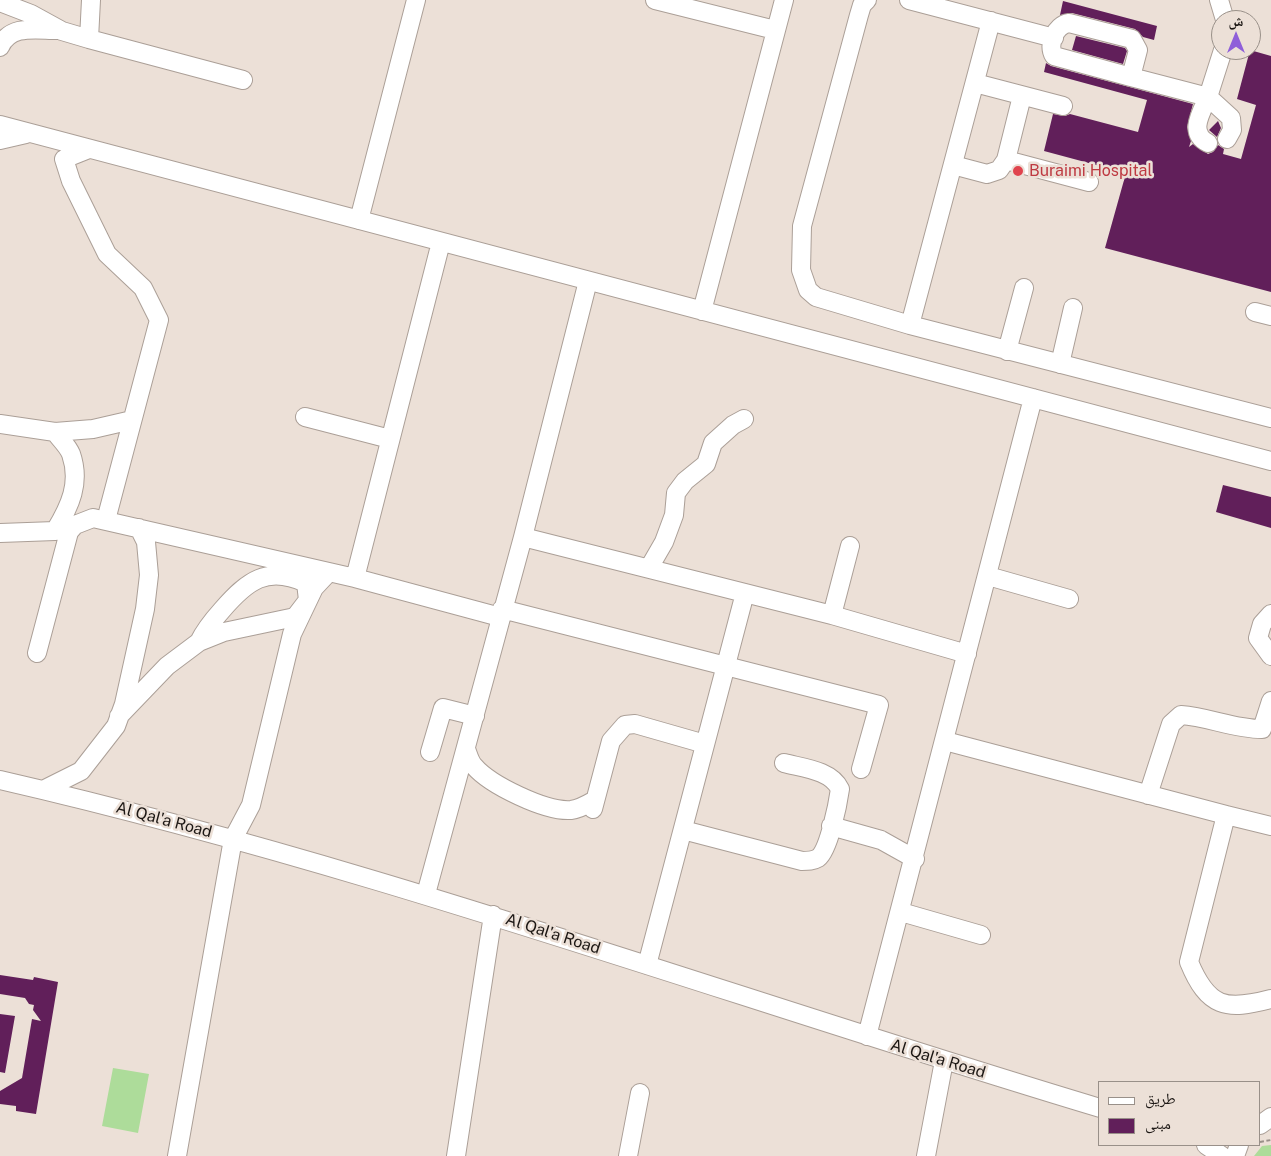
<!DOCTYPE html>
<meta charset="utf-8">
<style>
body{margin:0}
#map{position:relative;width:1271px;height:1156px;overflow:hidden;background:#ece0d7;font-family:"Public Sans","Noto Naskh Arabic",sans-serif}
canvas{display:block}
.legend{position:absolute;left:1098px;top:1081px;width:162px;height:65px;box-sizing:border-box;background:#ece0d7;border:1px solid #999089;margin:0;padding:6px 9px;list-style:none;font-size:15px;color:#1c1714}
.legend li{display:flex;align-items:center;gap:10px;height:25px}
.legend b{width:25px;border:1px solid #999089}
.north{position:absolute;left:1211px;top:10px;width:50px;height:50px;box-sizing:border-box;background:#ece0d7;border:1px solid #999089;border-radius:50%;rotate:0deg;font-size:14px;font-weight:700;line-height:20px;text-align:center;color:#1c1714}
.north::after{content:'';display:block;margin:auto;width:18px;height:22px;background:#8f5fd9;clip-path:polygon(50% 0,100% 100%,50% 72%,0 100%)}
</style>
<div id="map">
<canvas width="1271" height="1156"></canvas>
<ul class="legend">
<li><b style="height:6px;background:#fff"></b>طريق</li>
<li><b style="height:14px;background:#611f5a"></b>مبنى</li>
</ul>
<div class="north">ش</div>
</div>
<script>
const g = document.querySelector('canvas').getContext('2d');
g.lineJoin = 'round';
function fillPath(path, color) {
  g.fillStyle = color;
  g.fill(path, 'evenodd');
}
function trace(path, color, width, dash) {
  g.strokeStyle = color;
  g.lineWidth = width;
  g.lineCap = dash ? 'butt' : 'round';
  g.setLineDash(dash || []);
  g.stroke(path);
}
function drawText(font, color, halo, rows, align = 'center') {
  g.font = font + ' "Public Sans",sans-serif';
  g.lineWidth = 5;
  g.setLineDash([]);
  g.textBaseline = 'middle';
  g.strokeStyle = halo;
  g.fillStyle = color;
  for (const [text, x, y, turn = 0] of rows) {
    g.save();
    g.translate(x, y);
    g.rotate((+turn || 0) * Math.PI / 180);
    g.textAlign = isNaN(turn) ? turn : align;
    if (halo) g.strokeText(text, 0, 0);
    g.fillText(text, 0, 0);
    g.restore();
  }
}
const green = new Path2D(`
 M 113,1068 L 149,1074 L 138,1133 L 102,1126 Z
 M 1271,1145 L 1271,1156 L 1254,1156 L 1262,1146 Z`);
const building = new Path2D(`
 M 1063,1 L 1157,26 L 1154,40 L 1143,37 L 1135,29 L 1072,13 L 1060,15 Z
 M 1076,36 L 1125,48 L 1127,51 L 1123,64 L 1072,50 Z
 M 1250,50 L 1271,56 L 1271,292 L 1105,248 L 1126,173 L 1044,151 L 1053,114 L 1065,116 L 1070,114 L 1138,132 L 1147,100 L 1044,72 L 1046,63 L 1051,66 L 1193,104 L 1187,127 L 1191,141 L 1189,147 L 1193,144 L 1208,154 L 1213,152 L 1218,145 L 1224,149 L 1223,154 L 1241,159 L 1256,105 L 1237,99 Z
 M 1218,121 L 1221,128 L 1217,137 L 1209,130 Z
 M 1223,485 L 1271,497 L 1271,528 L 1216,512 Z
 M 0,975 L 33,980 L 34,977 L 58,982 L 36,1114 L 16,1111 L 16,1106 L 0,1104 L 0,1091 L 22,1078 L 32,1019 L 41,1021 L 33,1010 L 34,1005 L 29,1004 L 25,998 L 0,994 Z
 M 0,1014 L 15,1016 L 5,1073 L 0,1072 Z`);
const path = new Path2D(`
 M 1260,1142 L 1271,1140`);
const minor = new Path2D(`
 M 91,0 L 89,39 L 243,80
 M 655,0 L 775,30
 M 867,0 L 862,5 L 859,15 L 802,226 L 801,270 L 808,290 L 816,297 L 910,325 L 1271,418
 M 909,0 L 1054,38
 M 1219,0 L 1225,20
 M 0,2 L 31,14 L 62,31 L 89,39
 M 1069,23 L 1132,39 L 1138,50 L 1131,77 L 1054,56 C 1047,45 1055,25 1069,23 Z
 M 0,47 C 10,24 36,30 57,30
 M 1131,77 L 1208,97 L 1223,50
 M 975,83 L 1063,106
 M 0,125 L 1271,461
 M 0,140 L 26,134
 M 1208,143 C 1188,133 1201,113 1208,97 L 1231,118 L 1232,130 L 1227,139
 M 89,149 L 64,159 L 71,181 L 107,254 L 143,288 L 159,320 L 106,520
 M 1006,160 L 1089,182
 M 953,165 L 987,174 L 999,170 L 1006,160 L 1022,96
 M 359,220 L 416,0
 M 702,311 L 784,0
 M 1255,312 L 1271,316
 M 910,325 L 991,21
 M 1007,351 L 1024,288
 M 1060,364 L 1073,308
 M 305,417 L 390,439
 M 0,424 L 55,432 L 93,429 L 132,420
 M 0,533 L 55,531 C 70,506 81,483 71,454 C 68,446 59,438 55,432
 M 523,537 L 832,615 L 850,546
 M 649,568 L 664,542 L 674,515 L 676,493 L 685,481 L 706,464 L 713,443 L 733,425 L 744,419
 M 988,576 L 1069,599
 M 355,578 L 441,242
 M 502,609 L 879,705 L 861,769
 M 1271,614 L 1262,624 L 1258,638 L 1271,656
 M 832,615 L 967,654
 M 37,653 L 69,532 L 75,525 L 93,518 L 355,578 L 500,617
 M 119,716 L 167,666 L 199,642 L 224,632 L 295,617 L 308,600 L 306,583 C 267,565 247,581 222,610 C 213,620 205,630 199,642
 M 945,741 L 1226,815 L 1189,962 C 1208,1008 1226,1011 1271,999
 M 466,749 C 468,754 470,762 474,766 C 490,785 546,812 571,810 C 580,809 588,804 595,800
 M 430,752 L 443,708 L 475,716
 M 0,780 C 374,866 733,998 1100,1108
 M 43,790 L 81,771 L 116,726 L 124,704 L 145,609 L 149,575 L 146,542 L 139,528
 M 1148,795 L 1171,724 L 1181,715 C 1209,717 1234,729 1262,729 L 1271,701
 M 593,809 L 611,741 L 625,725 L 635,724 L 705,744
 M 1226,815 L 1271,826
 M 831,826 L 881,840 L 915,859
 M 683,830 L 802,861 C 808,861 813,861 818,858 C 829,850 838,803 840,789 C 831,770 803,768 784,763
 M 426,894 L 523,537 L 588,281
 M 901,912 L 981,935
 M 647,965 L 745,593
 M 867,1036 L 1033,398
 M 1260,1125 L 1271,1117
 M 1206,1145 L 1222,1156
 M 177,1156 L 233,839 L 251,805 L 292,634 L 314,588 L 329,572
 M 456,1156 L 493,915
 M 628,1156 L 640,1093
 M 926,1156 L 944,1061
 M 1235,1156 L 1239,1145`);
const markers = [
 [1018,171,6,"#e0444e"]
];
const healthNames = [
 ["Buraimi Hospital",1029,171]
];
const streetNames = [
 ["Al Qal'a Road",164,820,15],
 ["Al Qal'a Road",553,934,18],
 ["Al Qal'a Road",938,1059,17]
];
fillPath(green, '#addc9a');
fillPath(building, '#611f5a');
trace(minor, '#ab9f97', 20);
trace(path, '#999089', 2, [4, 2.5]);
trace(minor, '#fff', 18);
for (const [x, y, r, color] of markers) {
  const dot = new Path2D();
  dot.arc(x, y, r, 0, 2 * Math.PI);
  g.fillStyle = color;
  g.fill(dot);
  trace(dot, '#ece0d7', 2);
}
drawText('16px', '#be3a42', '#ece0d7', healthNames, 'left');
drawText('16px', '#1c1714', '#ece0d7', streetNames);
</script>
